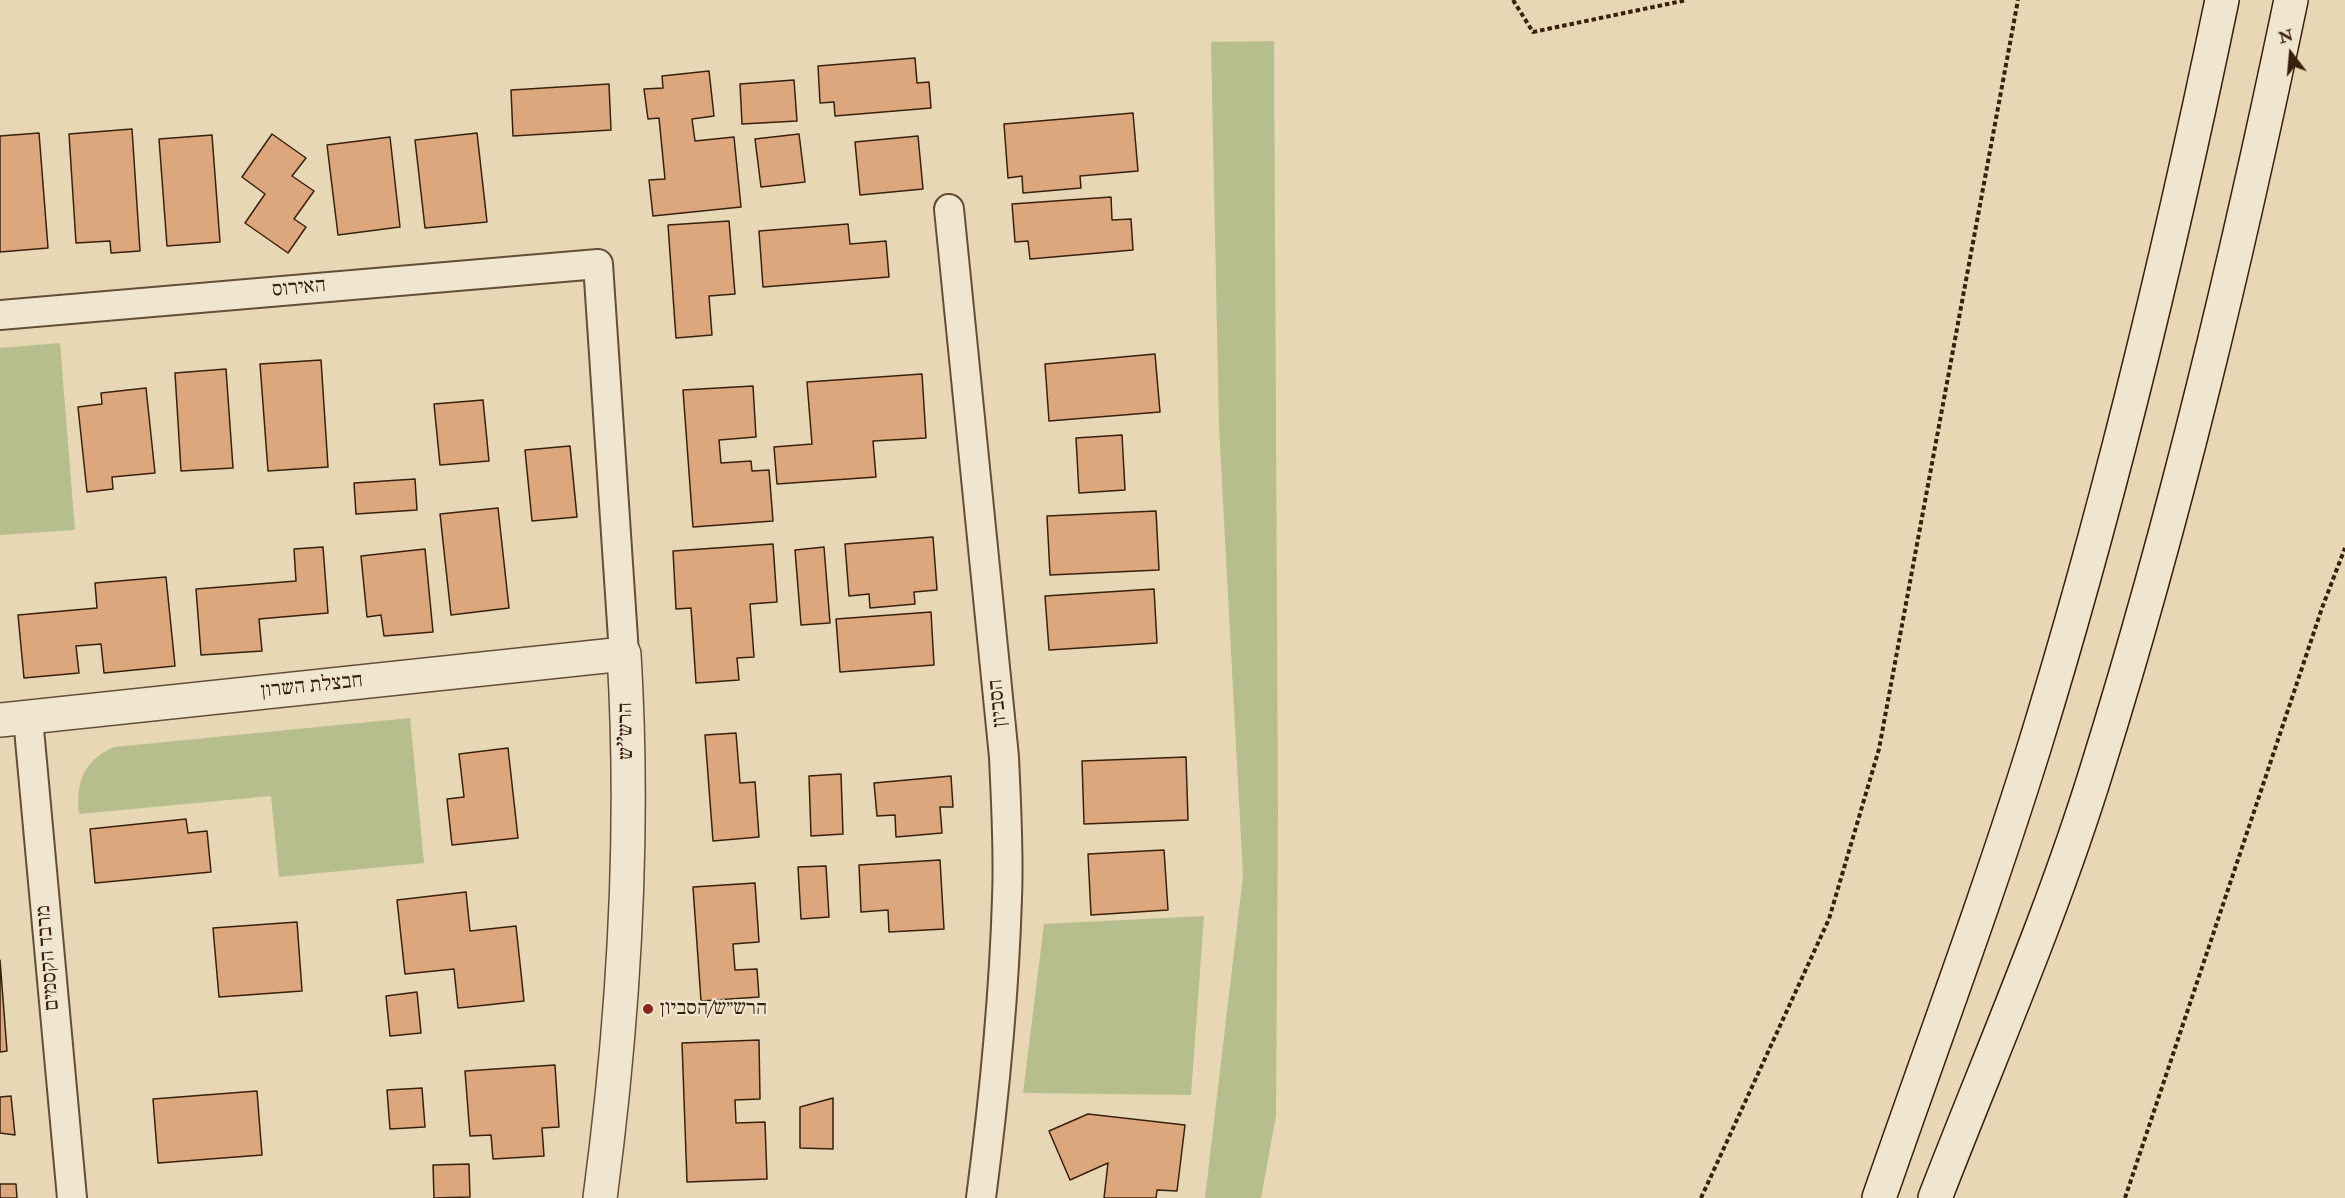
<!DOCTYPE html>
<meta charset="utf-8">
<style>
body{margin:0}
#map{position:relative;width:2345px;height:1198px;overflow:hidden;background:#e8d7b5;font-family:"IM FELL Double Pica",serif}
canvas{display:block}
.north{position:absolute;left:2261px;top:24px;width:60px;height:60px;-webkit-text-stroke:4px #f0e5cf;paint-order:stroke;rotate:344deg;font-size:16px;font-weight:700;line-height:24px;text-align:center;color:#38210c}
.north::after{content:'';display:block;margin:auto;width:21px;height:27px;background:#38210c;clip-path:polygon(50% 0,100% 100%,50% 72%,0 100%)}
</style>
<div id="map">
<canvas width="2345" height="1198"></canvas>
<div class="north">N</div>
</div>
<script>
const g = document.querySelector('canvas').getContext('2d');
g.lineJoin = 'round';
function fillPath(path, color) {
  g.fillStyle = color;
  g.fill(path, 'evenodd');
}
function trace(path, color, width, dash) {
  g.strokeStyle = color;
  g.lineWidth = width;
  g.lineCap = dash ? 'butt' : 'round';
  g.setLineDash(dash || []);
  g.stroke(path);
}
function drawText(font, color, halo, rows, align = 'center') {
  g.font = font + ' "IM FELL Double Pica","Frank Ruhl Libre",serif';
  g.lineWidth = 4.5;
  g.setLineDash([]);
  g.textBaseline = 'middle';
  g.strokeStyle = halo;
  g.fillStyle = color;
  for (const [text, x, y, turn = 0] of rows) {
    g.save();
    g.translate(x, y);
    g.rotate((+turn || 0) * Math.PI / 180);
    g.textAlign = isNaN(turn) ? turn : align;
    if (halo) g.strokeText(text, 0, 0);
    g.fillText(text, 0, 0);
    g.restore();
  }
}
const green = new Path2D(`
 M 1274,41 L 1278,813 L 1276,1116 L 1261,1198 L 1205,1198 L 1243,876 L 1219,427 L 1211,42 Z
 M 60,343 L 75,530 L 0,535 L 0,348 Z
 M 410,718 L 424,863 L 279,877 L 271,796 L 79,814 C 76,782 83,761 114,747 Z
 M 1204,916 L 1191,1095 L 1023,1093 L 1044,924 Z`);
const building = new Path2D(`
 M 915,58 L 917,83 L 929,82 L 931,108 L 835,116 L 834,102 L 820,103 L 818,66 Z
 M 709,71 L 714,116 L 692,119 L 695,141 L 734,137 L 741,207 L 653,216 L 649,180 L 665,179 L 659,118 L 648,119 L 644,89 L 663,88 L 662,76 Z
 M 794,80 L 797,121 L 742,124 L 740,84 Z
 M 609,84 L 611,130 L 513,136 L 511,90 Z
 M 1133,113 L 1138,171 L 1080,176 L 1081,188 L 1023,193 L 1022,176 L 1008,178 L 1004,124 Z
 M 132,129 L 140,251 L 111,253 L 110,241 L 76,243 L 69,134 Z
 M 39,133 L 48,248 L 0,252 L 0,136 Z
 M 477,133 L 487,222 L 425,228 L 415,140 Z
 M 272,134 L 306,158 L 292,176 L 314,191 L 294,219 L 306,227 L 288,253 L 245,223 L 265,194 L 242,177 Z
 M 799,134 L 805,182 L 761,187 L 755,139 Z
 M 212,135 L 220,242 L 167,246 L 159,139 Z
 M 918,136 L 923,189 L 860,195 L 855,142 Z
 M 390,137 L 400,227 L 338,235 L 327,145 Z
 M 1111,197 L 1112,220 L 1131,219 L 1133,250 L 1030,259 L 1028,241 L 1015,242 L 1012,204 Z
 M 729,221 L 735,294 L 709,296 L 712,335 L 676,338 L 668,225 Z
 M 848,224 L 850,244 L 886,241 L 889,277 L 763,287 L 759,231 Z
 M 1155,354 L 1160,412 L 1049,421 L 1045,364 Z
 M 321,360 L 328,467 L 268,471 L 260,364 Z
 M 226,369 L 233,468 L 181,471 L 175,373 Z
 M 922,374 L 926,438 L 873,441 L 876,477 L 777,484 L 774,447 L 812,444 L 807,382 Z
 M 753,386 L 756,437 L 719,440 L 721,463 L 751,461 L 752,471 L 769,470 L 773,521 L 693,527 L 683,390 Z
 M 146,388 L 155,473 L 112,477 L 113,489 L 87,492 L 78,407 L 102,404 L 101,393 Z
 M 483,400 L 489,461 L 440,465 L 434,404 Z
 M 1122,435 L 1125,490 L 1079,493 L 1076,438 Z
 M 570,446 L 577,517 L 532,521 L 525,450 Z
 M 415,479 L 417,510 L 356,514 L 354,483 Z
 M 498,508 L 509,608 L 451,615 L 440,514 Z
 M 1156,511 L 1159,570 L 1050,575 L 1047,516 Z
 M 933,537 L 937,590 L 914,592 L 915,604 L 870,608 L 869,594 L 849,596 L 845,544 Z
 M 773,544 L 777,602 L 750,604 L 754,657 L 737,658 L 739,680 L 696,683 L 691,608 L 676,609 L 673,551 Z
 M 323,547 L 328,613 L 259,619 L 262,651 L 201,655 L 196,589 L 296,581 L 294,549 Z
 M 824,547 L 830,623 L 801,625 L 795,550 Z
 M 425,549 L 433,632 L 384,636 L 381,615 L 367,617 L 361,556 Z
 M 166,577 L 175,666 L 104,673 L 101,644 L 76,646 L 79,673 L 24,678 L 18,615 L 97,608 L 95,583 Z
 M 1154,589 L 1157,643 L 1049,650 L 1045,596 Z
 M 931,612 L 934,665 L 840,672 L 836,619 Z
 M 736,733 L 740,783 L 755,782 L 759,837 L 713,841 L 705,735 Z
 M 508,748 L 518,838 L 452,845 L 447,799 L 464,797 L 459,754 Z
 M 1186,757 L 1188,820 L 1084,824 L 1082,761 Z
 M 841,774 L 843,834 L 811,836 L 809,776 Z
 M 951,776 L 953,807 L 940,807 L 942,833 L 896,837 L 895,815 L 877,816 L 874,783 Z
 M 186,819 L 188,833 L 207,831 L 211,872 L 95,883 L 90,829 Z
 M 1164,850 L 1168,910 L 1091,915 L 1088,854 Z
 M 940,860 L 944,929 L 889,932 L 888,910 L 861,912 L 859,865 Z
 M 826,866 L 829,917 L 801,919 L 798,867 Z
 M 755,883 L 759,942 L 733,944 L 735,970 L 757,969 L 759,997 L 701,1001 L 693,887 Z
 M 466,892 L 470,931 L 516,926 L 524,1001 L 458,1008 L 454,969 L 405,974 L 397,900 Z
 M 297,922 L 302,991 L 219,997 L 213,928 Z
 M 0,960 L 7,1051 L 0,1052 Z
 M 417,992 L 421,1033 L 390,1036 L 386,996 Z
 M 759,1040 L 760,1099 L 735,1100 L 736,1123 L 765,1122 L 767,1179 L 687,1182 L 682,1043 Z
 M 555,1065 L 559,1127 L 542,1128 L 544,1156 L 493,1159 L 491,1135 L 470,1136 L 465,1071 Z
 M 422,1088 L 425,1127 L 390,1129 L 387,1090 Z
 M 257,1091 L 262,1155 L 158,1163 L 153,1099 Z
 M 11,1096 L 15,1135 L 0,1133 L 0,1097 Z
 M 833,1098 L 833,1149 L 800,1148 L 800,1107 Z
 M 1088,1114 L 1185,1125 L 1177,1191 L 1157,1190 L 1156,1198 L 1104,1198 L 1108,1163 L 1070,1180 L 1049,1131 Z
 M 469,1164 L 470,1197 L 434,1198 L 433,1165 Z
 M 0,1184 L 16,1184 L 17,1198 L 0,1198 Z`);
const path = new Path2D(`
 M 1513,0 L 1533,32 L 1687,0
 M 1701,1198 L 1829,919 L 1879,749 L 2018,0
 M 2125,1198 L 2322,608 L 2345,548`);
const minor = new Path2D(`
 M 949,209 L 1004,757 C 1006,804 1009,851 1007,898 C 1004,999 994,1099 981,1198
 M 0,315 L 598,264 L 624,654
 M 28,718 L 72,1198`);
const tertiary = new Path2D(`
 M 0,720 L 624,654 C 635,836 624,1018 600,1198`);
const secondary = new Path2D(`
 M 1879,1198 C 1931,1048 1987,899 2034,748 C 2110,502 2170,251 2222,0
 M 1935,1198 C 1990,1056 2052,915 2097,769 C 2176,516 2237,258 2291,0`);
const markers = [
 [648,1009,6,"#8f2418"]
];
const streetNames = [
 ["האירוס",299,289,-5],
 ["חבצלת השרון",312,687,-6],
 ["הסביון",999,703,-96],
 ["הרש''ש",627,731,-91],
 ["מרבד הקסמים",49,958,-95]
];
const poiNames = [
 ["הרש״ש/הסביון",660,1009]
];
fillPath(green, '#b6be8d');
fillPath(building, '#dda77e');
trace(building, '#38210c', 1.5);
trace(minor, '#644e36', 32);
trace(tertiary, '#644e36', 36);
trace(secondary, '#38210c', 36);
trace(path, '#38210c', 4, [4.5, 3]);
trace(minor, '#f0e5cf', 28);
trace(tertiary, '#f0e5cf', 33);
trace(secondary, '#f0e5cf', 33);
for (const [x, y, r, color] of markers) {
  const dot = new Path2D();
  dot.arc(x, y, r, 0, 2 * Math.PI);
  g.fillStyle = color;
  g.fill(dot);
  trace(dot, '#f0e5cf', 2);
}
drawText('21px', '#38210c', '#f0e5cf', streetNames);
drawText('21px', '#38210c', '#f0e5cf', poiNames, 'left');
</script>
